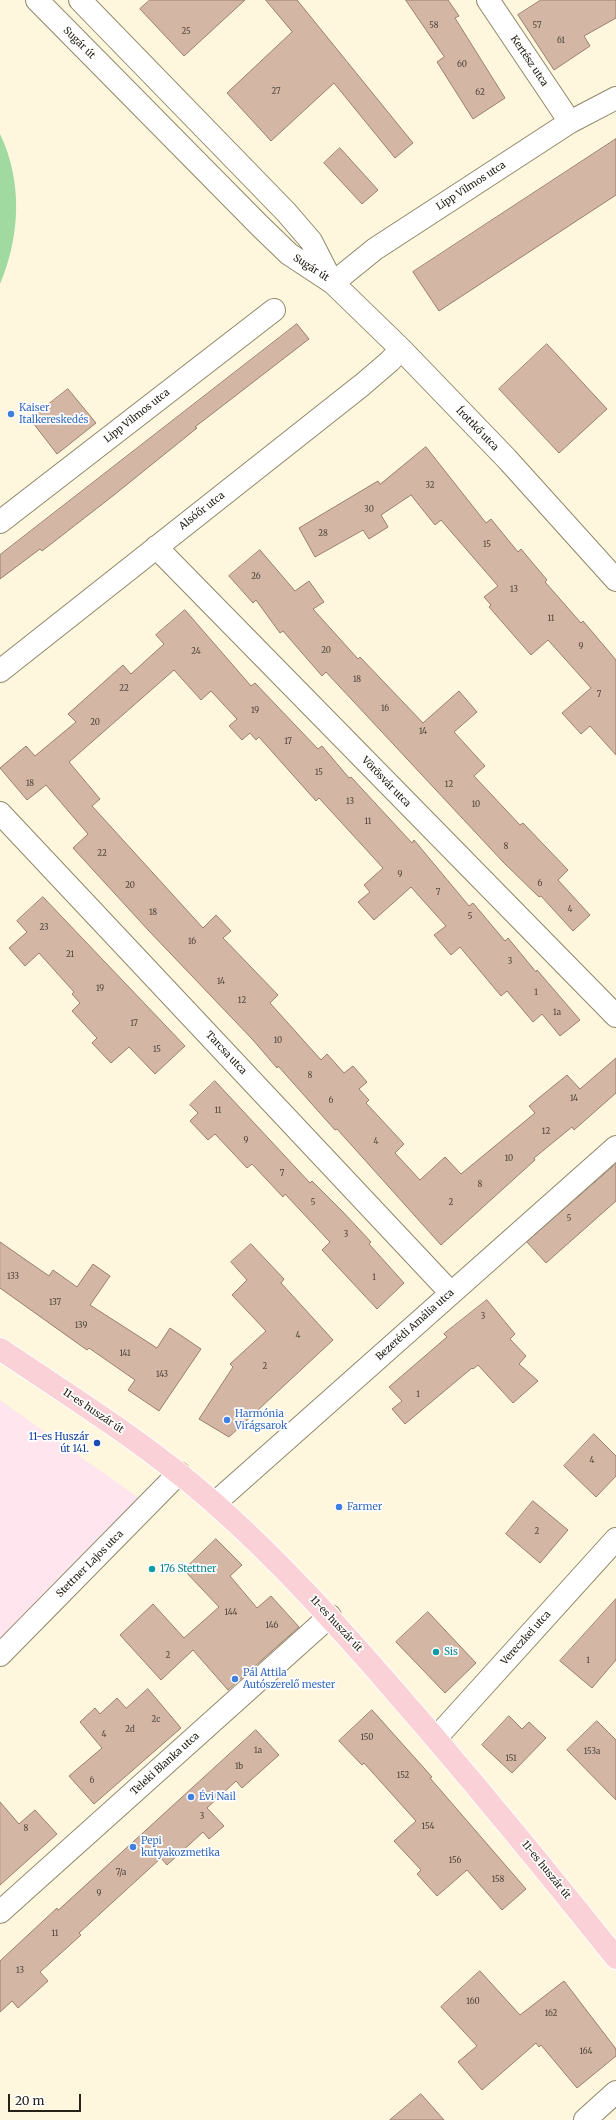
<!DOCTYPE html>
<meta charset="utf-8">
<style>
body{margin:0}
#map{position:relative;width:616px;height:2120px;overflow:hidden;background:#fef7dd;font-family:Merriweather,serif}
canvas{display:block}
.scale{position:absolute;left:8px;top:2094px;width:73px;height:18px;box-sizing:border-box;border:2px solid #262217;border-top:0;padding-left:5px;font-size:12px;line-height:14px;white-space:nowrap;color:#262217;-webkit-text-stroke:3px #fff;paint-order:stroke}
</style>
<div id="map">
<canvas width="616" height="2120"></canvas>
<div class="scale">20 m</div>
</div>
<script>
const g = document.querySelector('canvas').getContext('2d');
g.lineJoin = 'round';
function fillPath(path, color) {
  g.fillStyle = color;
  g.fill(path, 'evenodd');
}
function trace(path, color, width, dash) {
  g.strokeStyle = color;
  g.lineWidth = width;
  g.lineCap = dash ? 'butt' : 'round';
  g.setLineDash(dash || []);
  g.stroke(path);
}
function drawText(font, color, halo, rows, align = 'center') {
  g.font = font + ' Merriweather,serif';
  g.lineWidth = 3.5;
  g.setLineDash([]);
  g.textBaseline = 'middle';
  g.strokeStyle = halo;
  g.fillStyle = color;
  for (const [text, x, y, turn = 0] of rows) {
    g.save();
    g.translate(x, y);
    g.rotate((+turn || 0) * Math.PI / 180);
    g.textAlign = isNaN(turn) ? turn : align;
    if (halo) g.strokeText(text, 0, 0);
    g.fillText(text, 0, 0);
    g.restore();
  }
}
const medical = new Path2D(`
 M 0,1400 L 153,1508 L 0,1664 Z`);
const green = new Path2D(`
 M 0,134 C 23,182 20,236 0,284 Z`);
const building = new Path2D(`
 M 150,0 L 245,0 L 184,56 L 140,9 Z
 M 266,0 L 297,0 L 413,143 L 395,158 L 334,83 L 271,141 L 227,93 L 292,32 Z
 M 406,0 L 448,0 L 459,16 L 455,18 L 505,98 L 473,119 L 437,62 L 444,57 Z
 M 541,0 L 616,0 L 616,18 L 584,36 L 590,46 L 554,70 L 518,15 Z
 M 616,139 L 616,195 L 439,311 L 413,272 Z
 M 340,148 L 378,190 L 362,204 L 324,163 Z
 M 297,324 L 309,339 L 195,427 L 197,428 L 114,495 L 42,551 L 40,549 L 0,579 L 0,555 Z
 M 547,344 L 607,409 L 559,453 L 499,389 Z
 M 68,389 L 96,423 L 57,454 L 30,419 Z
 M 426,447 L 486,523 L 491,519 L 518,552 L 521,549 L 547,580 L 545,582 L 581,623 L 583,621 L 616,660 L 616,755 L 590,726 L 581,734 L 562,713 L 591,688 L 548,640 L 531,655 L 489,607 L 491,605 L 484,597 L 498,586 L 441,520 L 435,525 L 411,495 L 381,515 L 388,527 L 369,539 L 363,530 L 315,557 L 299,528 L 378,481 L 380,484 Z
 M 260,550 L 295,591 L 309,581 L 324,602 L 313,609 L 358,659 L 360,657 L 423,723 L 459,691 L 477,712 L 454,732 L 485,766 L 474,776 L 520,825 L 523,823 L 568,870 L 558,880 L 590,915 L 573,931 L 541,896 L 539,897 L 504,863 L 326,672 L 322,676 L 283,631 L 280,633 L 256,600 L 253,603 L 229,576 Z
 M 185,610 L 251,686 L 255,683 L 318,749 L 322,746 L 349,778 L 351,777 L 412,843 L 414,840 L 469,906 L 473,903 L 505,941 L 508,938 L 536,972 L 537,970 L 580,1020 L 560,1036 L 542,1014 L 533,1022 L 507,991 L 501,996 L 460,947 L 451,955 L 434,935 L 446,926 L 411,887 L 374,920 L 358,902 L 370,892 L 364,885 L 383,868 L 319,798 L 316,801 L 259,737 L 256,740 L 250,733 L 242,740 L 229,726 L 237,719 L 211,691 L 201,700 L 174,670 L 69,762 L 100,799 L 92,806 L 203,928 L 216,915 L 231,931 L 223,938 L 278,995 L 270,1003 L 321,1060 L 327,1054 L 344,1073 L 353,1066 L 367,1082 L 359,1089 L 369,1100 L 366,1103 L 404,1144 L 395,1153 L 420,1180 L 445,1157 L 461,1174 L 535,1113 L 529,1106 L 567,1075 L 580,1089 L 616,1058 L 616,1093 L 574,1130 L 572,1127 L 534,1158 L 535,1160 L 441,1245 L 337,1129 L 335,1130 L 278,1066 L 277,1068 L 253,1040 L 149,931 L 73,848 L 88,834 L 46,785 L 27,800 L 0,768 L 26,746 L 35,756 L 76,722 L 68,714 L 123,665 L 131,674 L 164,644 L 156,635 Z
 M 43,897 L 185,1046 L 155,1074 L 129,1047 L 111,1063 L 92,1043 L 97,1038 L 72,1011 L 80,1003 L 72,994 L 74,992 L 39,953 L 25,966 L 9,948 L 27,932 L 17,921 Z
 M 215,1081 L 310,1183 L 312,1181 L 343,1212 L 371,1242 L 369,1244 L 404,1283 L 377,1309 L 322,1250 L 330,1242 L 285,1194 L 283,1197 L 252,1164 L 247,1168 L 215,1134 L 208,1140 L 190,1121 L 198,1113 L 190,1105 Z
 M 616,1164 L 616,1201 L 546,1263 L 527,1242 Z
 M 0,1242 L 49,1276 L 53,1270 L 77,1287 L 93,1264 L 110,1276 L 90,1305 L 157,1348 L 170,1328 L 201,1349 L 159,1411 L 128,1390 L 135,1380 L 89,1348 L 87,1350 L 0,1288 Z
 M 251,1244 L 284,1279 L 281,1283 L 333,1340 L 229,1437 L 199,1419 L 233,1367 L 230,1364 L 266,1331 L 232,1295 L 247,1280 L 231,1262 Z
 M 487,1300 L 515,1334 L 510,1339 L 526,1356 L 519,1364 L 538,1381 L 513,1403 L 478,1365 L 473,1369 L 472,1368 L 405,1424 L 392,1409 L 402,1401 L 389,1387 L 447,1337 L 444,1334 Z
 M 594,1434 L 616,1456 L 616,1476 L 596,1497 L 564,1466 Z
 M 533,1501 L 568,1530 L 540,1563 L 506,1534 Z
 M 216,1539 L 242,1565 L 230,1576 L 257,1608 L 271,1596 L 299,1627 L 228,1690 L 193,1650 L 161,1680 L 120,1635 L 153,1604 L 184,1638 L 219,1607 L 184,1570 Z
 M 616,1599 L 616,1660 L 592,1688 L 560,1661 Z
 M 428,1612 L 476,1663 L 445,1693 L 396,1642 Z
 M 148,1689 L 181,1728 L 94,1804 L 69,1776 L 102,1748 L 80,1722 L 95,1708 L 100,1714 L 117,1698 L 126,1708 Z
 M 372,1710 L 432,1777 L 430,1778 L 526,1889 L 502,1910 L 467,1870 L 437,1896 L 417,1874 L 421,1870 L 394,1841 L 416,1821 L 364,1763 L 362,1765 L 339,1741 Z
 M 509,1716 L 522,1729 L 529,1722 L 546,1738 L 512,1773 L 482,1745 Z
 M 597,1721 L 616,1740 L 616,1800 L 567,1750 Z
 M 256,1730 L 279,1755 L 242,1788 L 236,1781 L 207,1808 L 224,1826 L 209,1839 L 203,1832 L 167,1865 L 161,1858 L 79,1933 L 81,1935 L 40,1972 L 48,1981 L 18,2008 L 12,2001 L 0,2012 L 0,1961 L 57,1908 L 58,1910 Z
 M 0,1802 L 19,1824 L 35,1810 L 57,1834 L 0,1885 Z
 M 480,1971 L 520,2015 L 564,1981 L 616,2049 L 616,2056 L 577,2088 L 541,2045 L 539,2047 L 536,2043 L 482,2090 L 458,2062 L 477,2046 L 441,2007 Z
 M 421,2094 L 444,2120 L 390,2120 Z`);
const minor = new Path2D(`
 M 37,0 L 260,226 L 289,254 L 333,283 L 401,349 L 507,459 L 616,580
 M 80,0 L 286,212 L 311,241 L 332,282
 M 488,0 L 570,122
 M 333,283 L 375,249 L 570,122 L 616,98
 M 0,522 L 274,310
 M 156,547 L 616,1016
 M 0,671 L 362,385 L 390,361 L 401,349
 M 0,813 L 451,1293
 M 215,1503 L 616,1147
 M 0,1655 L 179,1473
 M 436,1738 L 616,1539
 M 0,1912 L 330,1616
 M 585,2120 L 616,2092`);
const major = new Path2D(`
 M 0,1349 C 73,1398 147,1444 213,1502 C 280,1561 340,1628 398,1695 C 473,1781 545,1869 616,1958`);
const markers = [
 [11,414,4,"#3f7fe0"],
 [227,1420,4,"#3f7fe0"],
 [97,1443,4,"#1a4fb4"],
 [339,1507,4,"#3f7fe0"],
 [152,1569,4,"#0f9aa8"],
 [436,1652,4,"#0f9aa8"],
 [235,1679,4,"#3f7fe0"],
 [191,1797,4,"#3f7fe0"],
 [133,1847,4,"#3f7fe0"]
];
const numberNames = [
 ["58",434,26],
 ["57",537,26],
 ["25",186,32],
 ["61",561,41],
 ["60",462,65],
 ["27",276,92],
 ["62",480,93],
 ["32",430,486],
 ["30",369,510],
 ["28",323,534],
 ["15",487,545],
 ["26",256,577],
 ["13",514,590],
 ["11",551,619],
 ["9",581,647],
 ["20",326,651],
 ["24",196,652],
 ["18",357,680],
 ["22",124,689],
 ["7",599,695],
 ["16",385,709],
 ["19",255,711],
 ["20",95,723],
 ["14",423,732],
 ["17",288,742],
 ["15",319,773],
 ["18",30,784],
 ["12",449,785],
 ["13",350,802],
 ["10",476,805],
 ["11",368,822],
 ["8",506,847],
 ["22",102,854],
 ["9",400,875],
 ["6",540,884],
 ["20",130,886],
 ["7",438,893],
 ["4",570,910],
 ["18",153,913],
 ["5",470,917],
 ["23",44,928],
 ["16",192,942],
 ["21",70,955],
 ["3",510,962],
 ["14",221,982],
 ["19",100,989],
 ["1",536,993],
 ["12",242,1001],
 ["1a",557,1013],
 ["17",134,1024],
 ["10",278,1041],
 ["15",157,1050],
 ["8",310,1076],
 ["14",574,1099],
 ["6",331,1101],
 ["11",218,1111],
 ["12",546,1132],
 ["9",246,1141],
 ["4",376,1142],
 ["10",509,1159],
 ["7",282,1174],
 ["8",480,1185],
 ["5",313,1203],
 ["2",451,1203],
 ["5",569,1219],
 ["3",346,1235],
 ["133",13,1277],
 ["1",374,1278],
 ["137",55,1303],
 ["3",483,1317],
 ["139",81,1326],
 ["4",298,1336],
 ["141",125,1354],
 ["2",265,1367],
 ["143",162,1375],
 ["1",418,1395],
 ["4",592,1461],
 ["2",537,1532],
 ["144",231,1613],
 ["146",272,1626],
 ["2",168,1656],
 ["1",588,1661],
 ["2c",156,1720],
 ["2d",130,1730],
 ["4",104,1735],
 ["150",367,1738],
 ["1a",258,1751],
 ["153a",592,1752],
 ["151",511,1759],
 ["1b",239,1767],
 ["152",403,1776],
 ["6",92,1781],
 ["3",202,1817],
 ["154",428,1827],
 ["8",26,1829],
 ["156",455,1861],
 ["7/a",121,1873],
 ["158",498,1880],
 ["9",99,1894],
 ["11",55,1934],
 ["13",20,1971],
 ["160",473,2002],
 ["162",551,2014],
 ["164",586,2052]
];
const streetNames = [
 ["Sugár út",79,43,45],
 ["Kertész utca",529,61,56],
 ["Lipp Vilmos utca",471,186,-33],
 ["Sugár út",311,268,33],
 ["Lipp Vilmos utca",137,416,-38],
 ["Írottkő utca",477,429,46],
 ["Alsóőr utca",202,511,-38],
 ["Vörösvár utca",386,782,46],
 ["Tarcsa utca",226,1053,47],
 ["Bezerédi Amália utca",415,1325,-42],
 ["11-es huszár út",93,1411,34],
 ["Stettner Lajos utca",90,1564,-45],
 ["11-es huszár út",336,1624,47],
 ["Vereczkei utca",526,1638,-48],
 ["Teleki Blanka utca",165,1764,-42],
 ["11-es huszár út",546,1870,51]
];
const shopNames = [
 ["Kaiser",19,408],
 ["Italkereskedés",19,420],
 ["Harmónia",235,1414],
 ["Virágsarok",235,1426],
 ["Farmer",347,1507],
 ["Pál Attila",243,1673],
 ["Autószerelő mester",243,1685],
 ["Évi Nail",199,1797],
 ["Pepi",141,1841],
 ["kutyakozmetika",141,1853]
];
const transitNames = [
 ["11-es Huszár",89,1437],
 ["út 141.",89,1449]
];
const cultureNames = [
 ["176 Stettner",160,1569],
 ["Sis",444,1652]
];
fillPath(medical, '#fee5ee');
fillPath(green, '#a0daa0');
fillPath(building, '#d4b6a5');
trace(building, '#9b7e6e', 1);
trace(minor, '#90876a', 24);
trace(major, '#fff', 24);
trace(minor, '#fff', 22);
trace(major, '#fad1d7', 22);
for (const [x, y, r, color] of markers) {
  const dot = new Path2D();
  dot.arc(x, y, r, 0, 2 * Math.PI);
  g.fillStyle = color;
  g.fill(dot);
  trace(dot, '#fff', 1.5);
}
drawText('8px', '#52473a', null, numberNames);
drawText('10px', '#262217', '#fff', streetNames);
drawText('10px', '#366cbe', '#fff', shopNames, 'left');
drawText('10px', '#164399', '#fff', transitNames, 'right');
drawText('10px', '#0d838f', '#fff', cultureNames, 'left');
</script>
